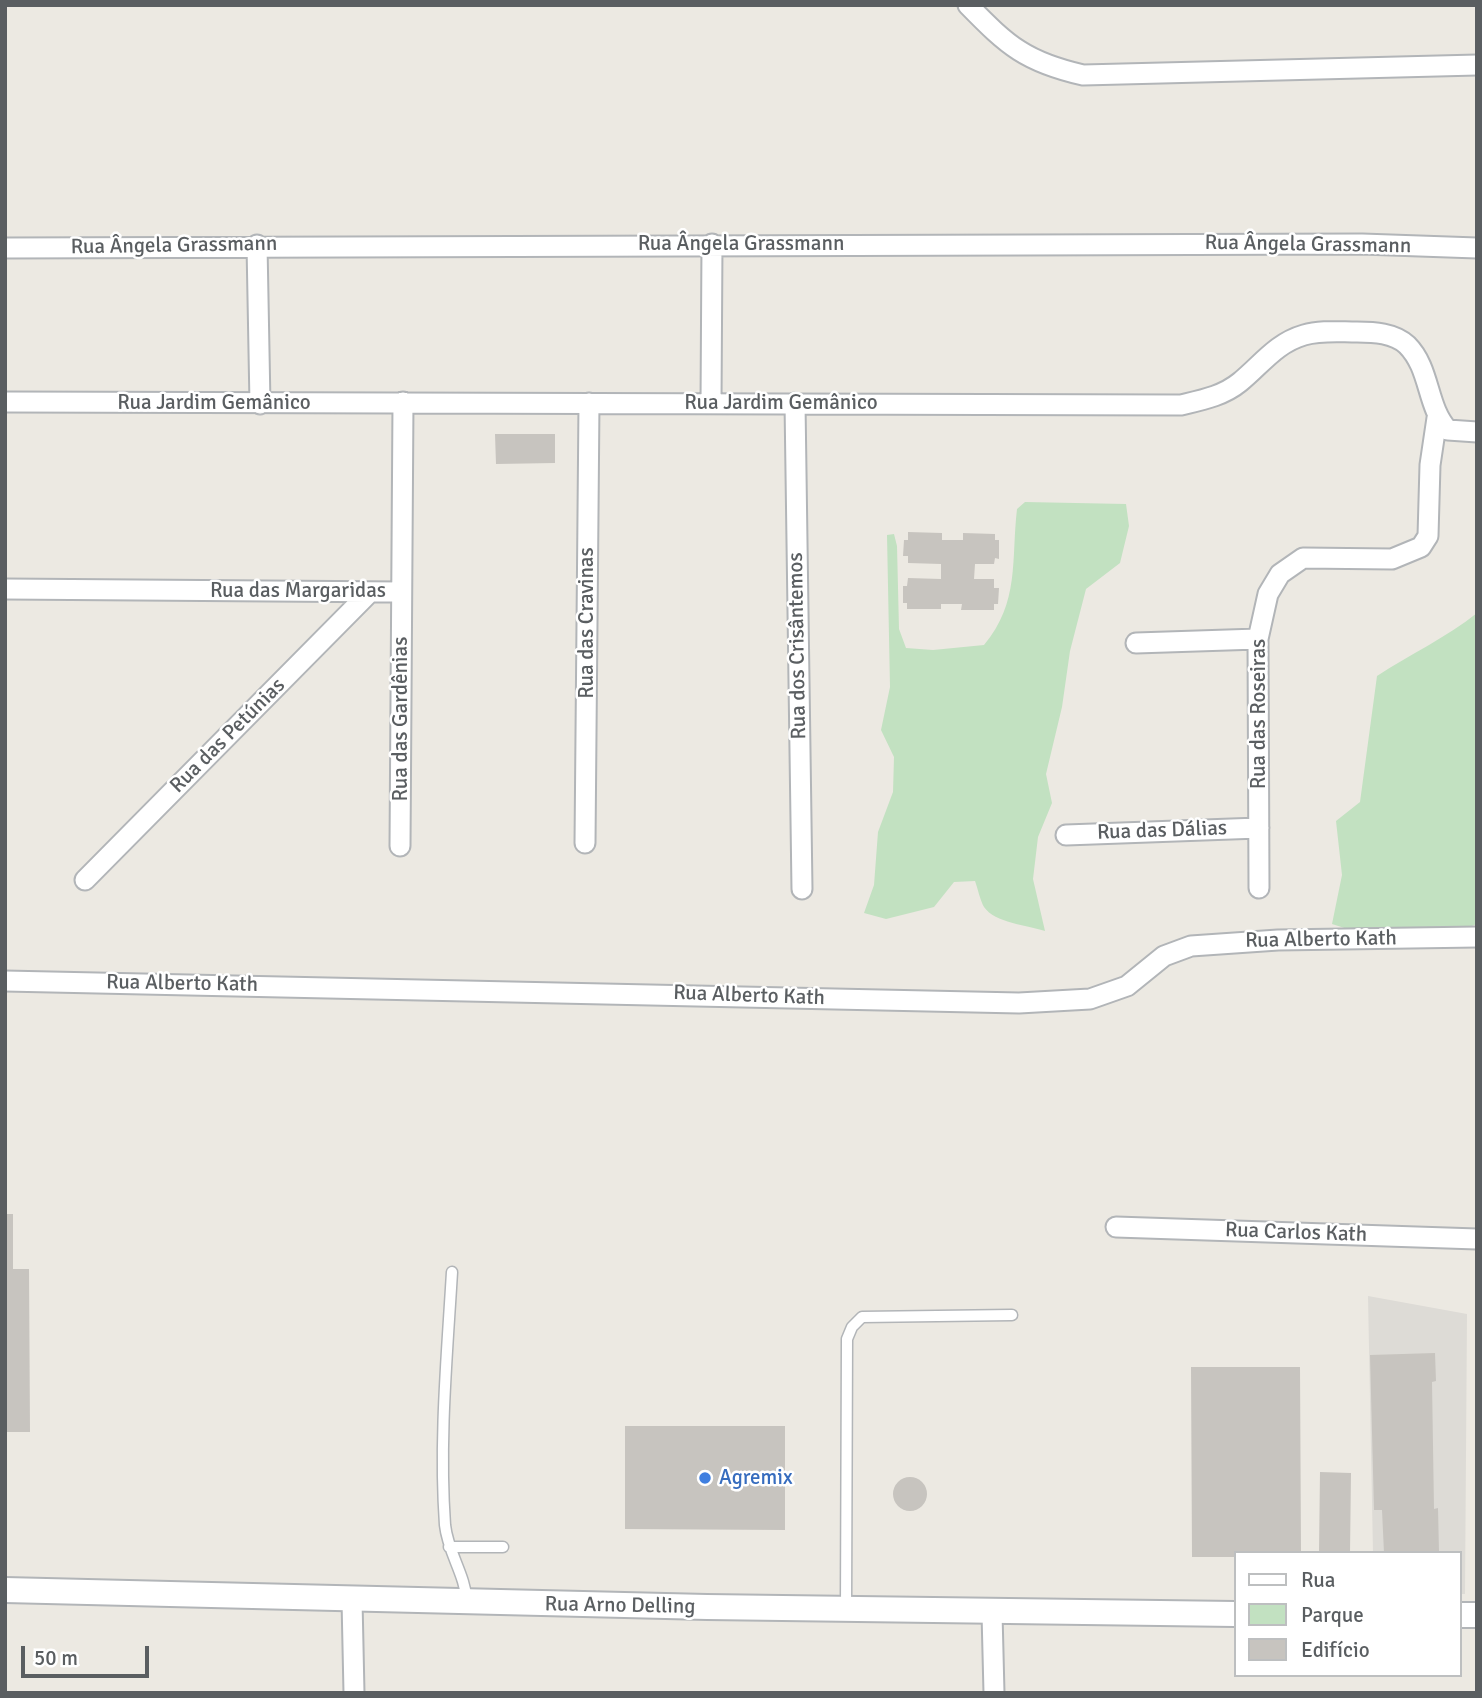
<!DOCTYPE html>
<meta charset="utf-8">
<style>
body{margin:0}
#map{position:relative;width:1482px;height:1698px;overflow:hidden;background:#ece9e2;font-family:Signika,sans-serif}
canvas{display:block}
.frame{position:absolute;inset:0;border:7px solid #5a5e61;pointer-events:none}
.legend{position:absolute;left:1234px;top:1551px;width:228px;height:126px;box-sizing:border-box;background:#fff;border:2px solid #bdbfc0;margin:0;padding:9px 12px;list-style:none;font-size:21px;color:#5a5e61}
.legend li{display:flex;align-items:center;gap:14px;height:35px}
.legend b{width:35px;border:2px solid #bdbfc0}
.scale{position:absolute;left:21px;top:1646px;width:128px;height:32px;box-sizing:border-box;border:4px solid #5a5e61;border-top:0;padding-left:9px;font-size:21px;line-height:24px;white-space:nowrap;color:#5a5e61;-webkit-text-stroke:5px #fff;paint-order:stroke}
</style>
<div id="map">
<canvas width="1482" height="1698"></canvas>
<div class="frame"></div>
<ul class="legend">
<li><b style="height:9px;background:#fff"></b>Rua</li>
<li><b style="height:19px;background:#c2e1c1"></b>Parque</li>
<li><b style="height:19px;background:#c7c4bf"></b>Edifício</li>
</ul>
<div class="scale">50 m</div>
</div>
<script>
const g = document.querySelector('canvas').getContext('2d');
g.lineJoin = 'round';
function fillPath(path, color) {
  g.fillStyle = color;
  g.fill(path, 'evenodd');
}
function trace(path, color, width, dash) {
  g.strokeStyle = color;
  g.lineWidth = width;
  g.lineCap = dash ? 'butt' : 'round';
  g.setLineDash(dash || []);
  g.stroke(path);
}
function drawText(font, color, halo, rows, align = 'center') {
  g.font = font + ' Signika,sans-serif';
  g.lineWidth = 5;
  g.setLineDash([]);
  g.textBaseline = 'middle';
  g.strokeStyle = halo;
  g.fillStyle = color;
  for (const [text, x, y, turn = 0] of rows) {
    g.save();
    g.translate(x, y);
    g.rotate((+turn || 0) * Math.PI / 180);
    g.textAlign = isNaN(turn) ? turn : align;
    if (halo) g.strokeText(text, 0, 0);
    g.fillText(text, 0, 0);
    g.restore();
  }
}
const industrial = new Path2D(`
 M 1368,1296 L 1467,1314 L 1465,1594 L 1459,1594 L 1459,1553 L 1373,1553 Z`);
const green = new Path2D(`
 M 1025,502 L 1126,504 L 1129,526 L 1120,563 L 1086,589 L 1070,651 L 1062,707 L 1046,774 L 1052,803 L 1038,837 L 1033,879 L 1045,931 C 1027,925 995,923 984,907 C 980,900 978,889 975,881 L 954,882 L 934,907 L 886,919 L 864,913 L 874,885 L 878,832 L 893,792 L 894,757 L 881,730 L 890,687 L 887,535 L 894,534 L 897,546 L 899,629 L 906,648 L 933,650 L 984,645 C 1020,602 1011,560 1017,509 Z
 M 1477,613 L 1477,924 L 1461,930 L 1360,933 L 1332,924 L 1342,875 L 1336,821 L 1360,802 L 1377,676 C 1410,654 1446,638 1477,613 Z`);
const building = new Path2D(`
 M 495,434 L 555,434 L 555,463 L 496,464 Z
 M 908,532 L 942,533 L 942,540 L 963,540 L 963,533 L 995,534 L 995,540 L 999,540 L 999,559 L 995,558 L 994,564 L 975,564 L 974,579 L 994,579 L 994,588 L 999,588 L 998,604 L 994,604 L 994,610 L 961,610 L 962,604 L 941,604 L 941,609 L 907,609 L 907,603 L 903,603 L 903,586 L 907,586 L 908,578 L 941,579 L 941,564 L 908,563 L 908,556 L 903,556 L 904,540 L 908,540 Z
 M 5,1214 L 13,1214 L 13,1269 L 29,1269 L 30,1432 L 5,1432 Z
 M 1435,1353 L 1436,1381 L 1432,1382 L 1434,1509 L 1438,1508 L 1439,1552 L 1384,1553 L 1382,1510 L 1374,1510 L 1370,1355 Z
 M 1191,1367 L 1300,1367 L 1301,1553 L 1235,1553 L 1235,1557 L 1192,1557 Z
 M 625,1426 L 785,1426 L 785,1530 L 625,1529 Z
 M 1320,1472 L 1351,1473 L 1350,1553 L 1319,1553 Z
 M893 1494a17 17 0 1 1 34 0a17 17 0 1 1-34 0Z`);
const service = new Path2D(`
 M 452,1272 C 447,1356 439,1441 445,1525 C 448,1553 465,1574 467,1602
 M 449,1547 L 503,1547
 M 846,1608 L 847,1339 L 852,1327 L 862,1317 L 1012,1315`);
const minor = new Path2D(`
 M 968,5 C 1008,46 1026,62 1083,75 L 1477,65
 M 257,245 L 260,404
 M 5,248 L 1362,244 L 1477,248
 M 5,402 L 1181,405 C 1202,400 1223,396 1240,382 C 1261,365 1276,343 1304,335 C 1321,330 1339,332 1357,332 C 1374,332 1394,333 1407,345 C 1431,369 1426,406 1448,430 L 1477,432
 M 711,403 L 712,244
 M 795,403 L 802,889
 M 5,589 L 401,592
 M 1136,643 L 1258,639
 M 1066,835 L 1259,828
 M 585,843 L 589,403
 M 400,846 L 403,402
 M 85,880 L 370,592
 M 1259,888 L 1258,639 L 1268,594 L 1280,574 L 1303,558 L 1392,559 L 1421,547 L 1428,536 L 1430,465 L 1437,418
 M 5,981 L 1019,1003 L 1090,999 L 1127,986 L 1164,956 L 1191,946 L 1278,940 L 1477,937
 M 1116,1227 L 1477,1239
 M 352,1600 L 354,1693
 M 992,1613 L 994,1693`);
const tertiary = new Path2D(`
 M 5,1590 L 707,1607 L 1235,1614
 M 1459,1615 L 1477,1615`);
const markers = [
 [705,1478,7,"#3f7fe0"]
];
const streetNames = [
 ["Rua Ângela Grassmann",741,244],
 ["Rua Ângela Grassmann",1308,245,1],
 ["Rua Ângela Grassmann",174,246,-1],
 ["Rua Jardim Gemânico",214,403],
 ["Rua Jardim Gemânico",781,403],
 ["Rua das Margaridas",298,591],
 ["Rua das Cravinas",587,623,-90],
 ["Rua dos Crisântemos",798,646,-91],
 ["Rua das Roseiras",1259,714,-90],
 ["Rua das Gardênias",401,719,-90],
 ["Rua das Petúnias",228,736,-45],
 ["Rua das Dálias",1162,831,-2],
 ["Rua Alberto Kath",1321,940,-1],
 ["Rua Alberto Kath",182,984,1],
 ["Rua Alberto Kath",749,996,2],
 ["Rua Carlos Kath",1296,1233,2],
 ["Rua Arno Delling",620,1606,1]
];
const shopNames = [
 ["Agremix",719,1478]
];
fillPath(industrial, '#dddbd6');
fillPath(green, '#c2e1c1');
fillPath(building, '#c7c4bf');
trace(service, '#b2b5b8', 13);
trace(minor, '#b2b5b8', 23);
trace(tertiary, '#b2b5b8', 28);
trace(service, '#fff', 10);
trace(minor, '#fff', 19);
trace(tertiary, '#fff', 24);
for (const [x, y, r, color] of markers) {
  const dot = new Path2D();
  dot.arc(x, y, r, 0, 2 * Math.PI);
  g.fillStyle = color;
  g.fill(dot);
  trace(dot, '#fff', 2.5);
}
drawText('21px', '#5a5e61', '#fff', streetNames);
drawText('21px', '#366cbe', '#fff', shopNames, 'left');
</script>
